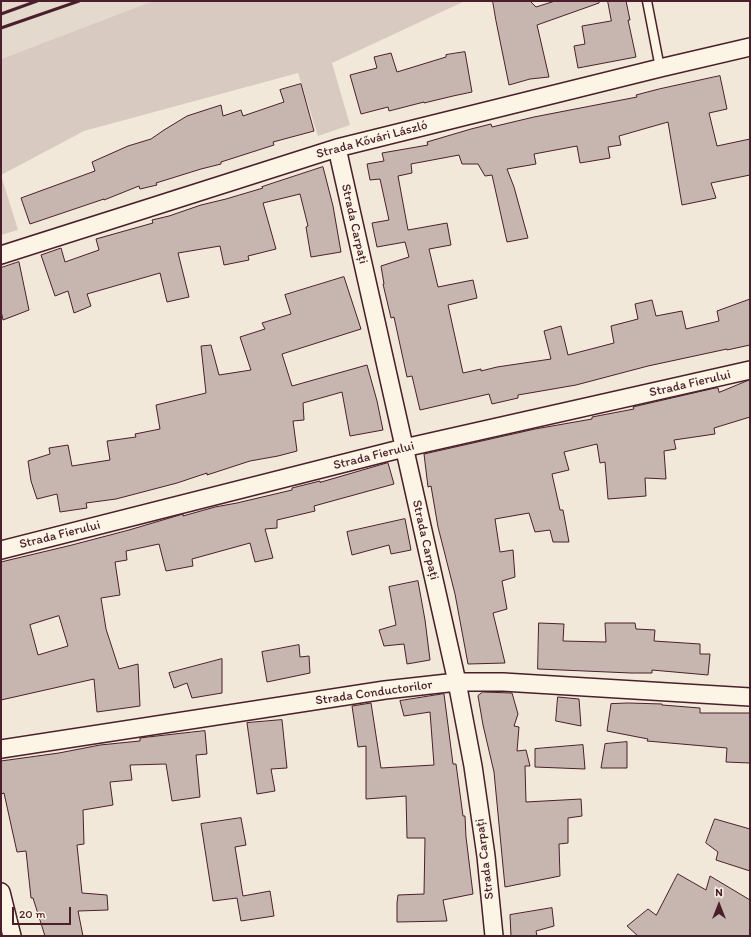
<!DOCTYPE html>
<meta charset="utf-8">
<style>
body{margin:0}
#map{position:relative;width:751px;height:937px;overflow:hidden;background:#f1e8da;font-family:Itim,sans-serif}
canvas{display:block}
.frame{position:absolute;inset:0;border:2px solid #4a1f2b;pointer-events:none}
.north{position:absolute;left:699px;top:885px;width:40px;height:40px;-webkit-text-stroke:3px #fcf5e5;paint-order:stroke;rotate:0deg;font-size:11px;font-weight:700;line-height:16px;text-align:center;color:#4a1f2b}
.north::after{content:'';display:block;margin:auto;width:14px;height:18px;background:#4a1f2b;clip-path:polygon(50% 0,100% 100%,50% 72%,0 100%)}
.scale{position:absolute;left:12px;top:907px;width:59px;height:18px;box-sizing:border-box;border:2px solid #4a1f2b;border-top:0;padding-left:5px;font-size:12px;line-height:14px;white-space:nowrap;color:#4a1f2b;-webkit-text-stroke:3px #fcf5e5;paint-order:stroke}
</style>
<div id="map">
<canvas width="751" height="937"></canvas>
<div class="frame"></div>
<div class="north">N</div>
<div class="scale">20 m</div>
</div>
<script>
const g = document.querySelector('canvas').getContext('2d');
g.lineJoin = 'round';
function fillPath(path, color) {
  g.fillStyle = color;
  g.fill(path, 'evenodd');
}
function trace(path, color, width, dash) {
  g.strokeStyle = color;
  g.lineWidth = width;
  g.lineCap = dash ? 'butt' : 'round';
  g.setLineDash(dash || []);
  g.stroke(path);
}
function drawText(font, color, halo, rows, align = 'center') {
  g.font = font + ' Itim,sans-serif';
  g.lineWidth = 3;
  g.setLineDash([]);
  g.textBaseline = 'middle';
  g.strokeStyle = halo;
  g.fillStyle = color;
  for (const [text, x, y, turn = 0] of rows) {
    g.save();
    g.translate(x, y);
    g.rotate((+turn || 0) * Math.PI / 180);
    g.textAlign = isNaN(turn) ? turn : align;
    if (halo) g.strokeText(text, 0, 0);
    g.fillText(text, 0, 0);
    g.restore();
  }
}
const built = new Path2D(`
 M 1,1 L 153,1 L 1,59 Z`);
const green = new Path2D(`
 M 153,1 L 465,1 L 332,63 L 350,125 L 318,136 L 298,73 L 84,131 L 1,175 L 18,230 L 1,235 L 1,59 Z`);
const building = new Path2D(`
 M 493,1 L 530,1 L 536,7 L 555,1 L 599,1 L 599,3 L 537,25 L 549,77 L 530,79 L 509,85 L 496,21 Z
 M 608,1 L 626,1 L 630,20 L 628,20 L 636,57 L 578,68 L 574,46 L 585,44 L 582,26 L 611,21 Z
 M 465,52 L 472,92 L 453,96 L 424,103 L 424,102 L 389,111 L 388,107 L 361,114 L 350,75 L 377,68 L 374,57 L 391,53 L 397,72 L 446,57 L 446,55 Z
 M 720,76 L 727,109 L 709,113 L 717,146 L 750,139 L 750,175 L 711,183 L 716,198 L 682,205 L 668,122 L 619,136 L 621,145 L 608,147 L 610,158 L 580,163 L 577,146 L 534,154 L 536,164 L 507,169 L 514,187 L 528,238 L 507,242 L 492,175 L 485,176 L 478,164 L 462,164 L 459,155 L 411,164 L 412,173 L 398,176 L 408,230 L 447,223 L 451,245 L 429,249 L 438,287 L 473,280 L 477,298 L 448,305 L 463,373 L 481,369 L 481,371 L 497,367 L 551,359 L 544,331 L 561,326 L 568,355 L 614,343 L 611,326 L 638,319 L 635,304 L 652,300 L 656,316 L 682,311 L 686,329 L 719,321 L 717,311 L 750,299 L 750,345 L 727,350 L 727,349 L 648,366 L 576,385 L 518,395 L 518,398 L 492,404 L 489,394 L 420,410 L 412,376 L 407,377 L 394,317 L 391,318 L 383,284 L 384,284 L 381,266 L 409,257 L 405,242 L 377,247 L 372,223 L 389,220 L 380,179 L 370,180 L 367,164 L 384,161 L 382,153 L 428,145 L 427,142 L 471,129 L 491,124 L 492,127 L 534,117 L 637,97 L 636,95 L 659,89 Z
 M 301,84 L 314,131 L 273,142 L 274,145 L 221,162 L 221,164 L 201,169 L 156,183 L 157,185 L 140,189 L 139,186 L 104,200 L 104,199 L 30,224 L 21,198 L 95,171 L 92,162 L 128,146 L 151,139 L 164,130 L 187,116 L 221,105 L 223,116 L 241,110 L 243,116 L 284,102 L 280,90 Z
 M 323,167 L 333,206 L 341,252 L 311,257 L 306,227 L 308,226 L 300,194 L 263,203 L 276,249 L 248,256 L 249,260 L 224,265 L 220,246 L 178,253 L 189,297 L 167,302 L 160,273 L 87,294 L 91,306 L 74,313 L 68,291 L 55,296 L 41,255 L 61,248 L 65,262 L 99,250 L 96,239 L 153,223 L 152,220 L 169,216 L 201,205 L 226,199 L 263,188 L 262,187 Z
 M 19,262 L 29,310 L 3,320 L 1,311 L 1,268 Z
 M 344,277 L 361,329 L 282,354 L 292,386 L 367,365 L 377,401 L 383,430 L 350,436 L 342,392 L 303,403 L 304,420 L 293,421 L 297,451 L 278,456 L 250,461 L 207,475 L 207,473 L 177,483 L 116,499 L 86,503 L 87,508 L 60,512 L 57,494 L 37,499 L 31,481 L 28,461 L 50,454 L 49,448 L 68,445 L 72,466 L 110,460 L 107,441 L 136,437 L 135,434 L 160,429 L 156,405 L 206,393 L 201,346 L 211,345 L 219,375 L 251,370 L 240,337 L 265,329 L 262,323 L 291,314 L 285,295 Z
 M 750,380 L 750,417 L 714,428 L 715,434 L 674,440 L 676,449 L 664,451 L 666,479 L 645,478 L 646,496 L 608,499 L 605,462 L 600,463 L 597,444 L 564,452 L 569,470 L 552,474 L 560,510 L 563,510 L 569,542 L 553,542 L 550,530 L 535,532 L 529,513 L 495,519 L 500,552 L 513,550 L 515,577 L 502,581 L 507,609 L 493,613 L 505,663 L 468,664 L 455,594 L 438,527 L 431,486 L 428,487 L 424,454 L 535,429 L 592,419 L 592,417 L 634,409 L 633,407 L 637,406 L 715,388 L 718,388 L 719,392 Z
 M 388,463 L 394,484 L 314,506 L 315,511 L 277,520 L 277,528 L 265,529 L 273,558 L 255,562 L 250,543 L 192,559 L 193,566 L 166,571 L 159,544 L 126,551 L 127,560 L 115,562 L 120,595 L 101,598 L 106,629 L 119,669 L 138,664 L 140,706 L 97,712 L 94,679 L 1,700 L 1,562 L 72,545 L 129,530 L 183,514 L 183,516 L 215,507 L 237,503 L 292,490 L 292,488 L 320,481 L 320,482 ZM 59,616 L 68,646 L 38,655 L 30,625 Z
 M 405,519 L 411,550 L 391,554 L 389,545 L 352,555 L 347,532 Z
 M 418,581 L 425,620 L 430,660 L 407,664 L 404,644 L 384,646 L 379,630 L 396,625 L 389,587 Z
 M 539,623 L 564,624 L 563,641 L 606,642 L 605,623 L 635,623 L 636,629 L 655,630 L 654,641 L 700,644 L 700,654 L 710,654 L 708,675 L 652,670 L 652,673 L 631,673 L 538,669 Z
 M 299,645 L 300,657 L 309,656 L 310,673 L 267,682 L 262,652 Z
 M 222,659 L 222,693 L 192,698 L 187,683 L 174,688 L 169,673 Z
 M 483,692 L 512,693 L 518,714 L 514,726 L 519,727 L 517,751 L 526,750 L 530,766 L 525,766 L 526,802 L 581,799 L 582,816 L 568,818 L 568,843 L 559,844 L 560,876 L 505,887 L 494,772 L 483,725 L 478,696 Z
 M 444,694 L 453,764 L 456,764 L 463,816 L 465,816 L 466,837 L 473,894 L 443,900 L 447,921 L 397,922 L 397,903 L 398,895 L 424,894 L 425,838 L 407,838 L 406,796 L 366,799 L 366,746 L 358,747 L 352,706 L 371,703 L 381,768 L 434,765 L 430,712 L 404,716 L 400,701 Z
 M 558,697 L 579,699 L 581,726 L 556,721 Z
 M 629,703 L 662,704 L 662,705 L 700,708 L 700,713 L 750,713 L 750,763 L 726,762 L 727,748 L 647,741 L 648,739 L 607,731 L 611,704 Z
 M 282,720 L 287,768 L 271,769 L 275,791 L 257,794 L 247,723 Z
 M 205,731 L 207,754 L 196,755 L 200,797 L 172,801 L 166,764 L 130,765 L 132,780 L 110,782 L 113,805 L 83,810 L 84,844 L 77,845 L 82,893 L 107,895 L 108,910 L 78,911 L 83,936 L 45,936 L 33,898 L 31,898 L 26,851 L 17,852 L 4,793 L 1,794 L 1,761 L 59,753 L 100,745 L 140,741 L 140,738 L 148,737 Z
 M 627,742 L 627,768 L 601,768 L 605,744 Z
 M 583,745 L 585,769 L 535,767 L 535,749 Z
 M 241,818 L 246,845 L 235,847 L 243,896 L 270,891 L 274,916 L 241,921 L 237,898 L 213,901 L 201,824 Z
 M 715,819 L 750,829 L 750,871 L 716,860 L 718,852 L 706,843 Z
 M 678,874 L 706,890 L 710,876 L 750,900 L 750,936 L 638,936 L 627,926 L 648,909 L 656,915 Z
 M 552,908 L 554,926 L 536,931 L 537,936 L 511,936 L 510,915 Z`);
const lane = new Path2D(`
 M 647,1 L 660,68`);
const street = new Path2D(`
 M 337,148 L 457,682 L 473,766 L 486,856 L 494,936
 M 1,255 L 337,148 L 660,68 L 750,47
 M 1,550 L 404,448 L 750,370
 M 1,749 L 385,690 L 457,682 L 503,682 L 750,697
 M 1,892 L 12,936`);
const rail = new Path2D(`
 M 1,14 L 37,1
 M 1,28 L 79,1`);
const streetNames = [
 ["Strada Kővári László",372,140,-15],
 ["Strada Carpați",354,224,77],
 ["Strada Fierului",690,384,-13],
 ["Strada Fierului",374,456,-14],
 ["Strada Fierului",60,535,-14],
 ["Strada Carpați",425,540,77],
 ["Strada Conductorilor",374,693,-8],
 ["Strada Carpați",485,859,-97]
];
fillPath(built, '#e4d9cd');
fillPath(green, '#d8cac0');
fillPath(building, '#c7b6af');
trace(building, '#4a1f2b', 1);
trace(lane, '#4a1f2b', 11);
trace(street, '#4a1f2b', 20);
trace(lane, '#fcf5e5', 8);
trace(street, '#fcf5e5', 17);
trace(rail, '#4a1f2b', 3);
drawText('13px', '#4a1f2b', '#fcf5e5', streetNames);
</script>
